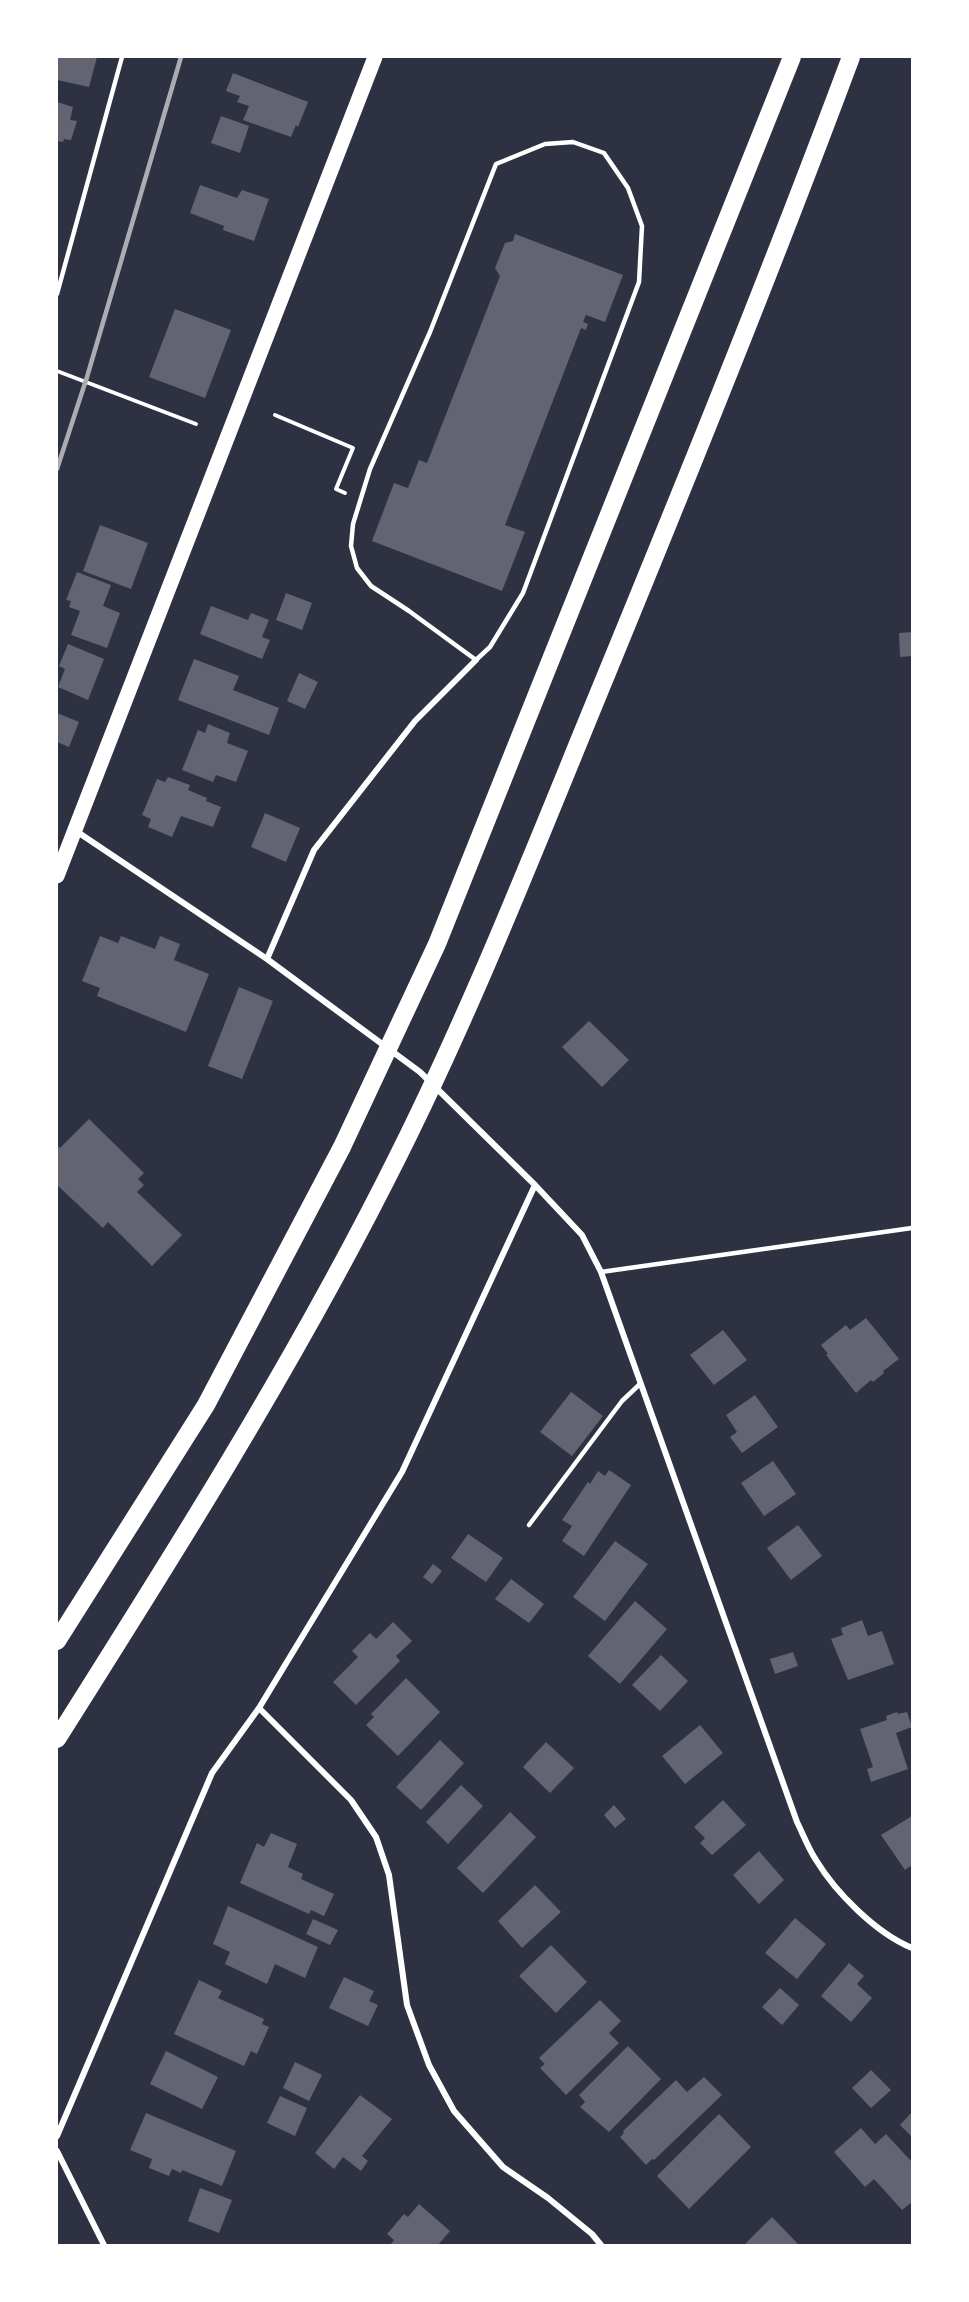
<!DOCTYPE html>
<style>
body{margin:0}
#map{position:relative;width:969px;height:2302px;overflow:hidden;background:#2d3142;font-family:"Titillium Web",sans-serif}
canvas{display:block}
.frame{position:absolute;inset:0;border:58px solid #fff;pointer-events:none}
</style>
<div id="map">
<canvas width="969" height="2302"></canvas>
<div class="frame"></div>
</div>
<script>
const g = document.querySelector('canvas').getContext('2d');
g.lineJoin = 'round';
function fillPath(path, color) {
  g.fillStyle = color;
  g.fill(path, 'evenodd');
}
function trace(path, color, width, dash) {
  g.strokeStyle = color;
  g.lineWidth = width;
  g.lineCap = dash ? 'butt' : 'round';
  g.setLineDash(dash || []);
  g.stroke(path);
}
const building = new Path2D(`
 M 57,57 L 97,57 L 89,87 L 57,80 Z
 M 233,73 L 308,102 L 298,127 L 296,125 L 291,137 L 243,120 L 249,106 L 237,102 L 240,96 L 226,91 Z
 M 57,102 L 73,107 L 70,120 L 77,121 L 71,140 L 64,139 L 63,142 L 57,141 Z
 M 221,116 L 249,126 L 240,153 L 211,143 Z
 M 200,185 L 237,198 L 242,190 L 269,199 L 254,241 L 223,230 L 224,226 L 190,213 Z
 M 515,234 L 623,275 L 605,322 L 586,315 L 583,322 L 588,324 L 586,330 L 581,328 L 505,525 L 525,532 L 502,591 L 372,541 L 394,483 L 408,488 L 419,460 L 427,463 L 500,276 L 495,268 L 505,243 L 513,241 Z
 M 175,309 L 231,330 L 205,398 L 149,377 Z
 M 100,525 L 148,543 L 131,589 L 83,571 Z
 M 77,572 L 111,585 L 103,606 L 120,613 L 107,648 L 71,635 L 80,611 L 69,607 L 71,601 L 66,600 Z
 M 286,593 L 312,603 L 302,630 L 276,620 Z
 M 211,606 L 248,620 L 251,613 L 269,620 L 262,637 L 270,640 L 262,659 L 200,634 Z
 M 912,632 L 912,656 L 900,657 L 899,633 Z
 M 68,644 L 104,659 L 88,700 L 58,687 L 65,669 L 59,666 Z
 M 194,659 L 239,676 L 233,690 L 279,708 L 269,735 L 178,700 Z
 M 299,673 L 318,682 L 305,709 L 287,701 Z
 M 57,713 L 79,722 L 69,747 L 57,742 Z
 M 208,724 L 230,733 L 227,743 L 248,751 L 236,782 L 216,775 L 213,782 L 182,770 L 198,730 L 205,733 Z
 M 168,777 L 190,785 L 188,790 L 207,798 L 206,801 L 221,807 L 213,827 L 181,816 L 172,837 L 148,827 L 151,819 L 142,815 L 157,779 L 165,782 Z
 M 265,813 L 300,828 L 286,862 L 251,847 Z
 M 100,936 L 118,943 L 121,936 L 155,949 L 160,936 L 180,944 L 174,960 L 209,974 L 186,1032 L 97,996 L 100,988 L 82,981 Z
 M 239,987 L 273,1001 L 242,1079 L 208,1066 Z
 M 589,1021 L 629,1060 L 602,1087 L 562,1047 Z
 M 89,1119 L 144,1173 L 138,1179 L 144,1185 L 137,1192 L 182,1235 L 152,1266 L 108,1222 L 103,1228 L 57,1185 L 57,1145 L 60,1148 Z
 M 866,1318 L 899,1359 L 883,1371 L 884,1373 L 873,1382 L 871,1380 L 856,1393 L 826,1355 L 828,1354 L 821,1345 L 846,1325 L 850,1330 Z
 M 723,1330 L 747,1360 L 714,1385 L 690,1355 Z
 M 571,1392 L 603,1416 L 572,1456 L 540,1432 Z
 M 755,1395 L 778,1427 L 742,1453 L 730,1437 L 737,1432 L 726,1415 Z
 M 773,1461 L 796,1494 L 764,1516 L 741,1483 Z
 M 609,1470 L 631,1485 L 584,1556 L 562,1541 L 572,1526 L 562,1520 L 588,1482 L 590,1484 L 598,1471 L 605,1476 Z
 M 798,1525 L 822,1556 L 791,1580 L 767,1548 Z
 M 468,1534 L 503,1558 L 486,1582 L 451,1558 Z
 M 615,1541 L 648,1564 L 605,1621 L 573,1597 Z
 M 433,1564 L 442,1571 L 432,1584 L 423,1577 Z
 M 511,1579 L 544,1604 L 529,1623 L 495,1599 Z
 M 635,1601 L 667,1629 L 620,1684 L 588,1656 Z
 M 862,1620 L 868,1636 L 882,1631 L 894,1664 L 848,1680 L 831,1639 L 843,1635 L 841,1628 Z
 M 393,1622 L 412,1641 L 396,1656 L 400,1661 L 356,1705 L 333,1682 L 358,1657 L 352,1651 L 370,1633 L 376,1639 Z
 M 793,1652 L 798,1666 L 775,1674 L 770,1659 Z
 M 661,1655 L 688,1681 L 660,1711 L 632,1685 Z
 M 406,1678 L 440,1712 L 398,1756 L 366,1725 L 374,1717 L 371,1714 Z
 M 897,1712 L 898,1714 L 907,1712 L 912,1727 L 896,1733 L 908,1769 L 871,1782 L 867,1769 L 873,1767 L 860,1729 L 887,1720 L 886,1716 Z
 M 700,1725 L 723,1753 L 685,1784 L 662,1756 Z
 M 440,1740 L 464,1763 L 421,1810 L 396,1787 Z
 M 546,1742 L 574,1768 L 550,1793 L 523,1767 Z
 M 461,1785 L 483,1806 L 448,1844 L 426,1822 Z
 M 723,1800 L 746,1825 L 712,1855 L 700,1843 L 705,1838 L 694,1827 Z
 M 614,1805 L 626,1819 L 615,1828 L 604,1815 Z
 M 510,1812 L 536,1837 L 483,1893 L 457,1868 Z
 M 912,1816 L 912,1865 L 905,1870 L 881,1835 Z
 M 271,1833 L 297,1844 L 288,1867 L 303,1874 L 301,1879 L 334,1894 L 324,1916 L 311,1910 L 309,1914 L 240,1883 L 257,1843 L 264,1847 Z
 M 759,1851 L 784,1880 L 759,1904 L 733,1875 Z
 M 535,1885 L 561,1912 L 522,1948 L 498,1921 Z
 M 228,1906 L 318,1947 L 305,1978 L 275,1964 L 267,1984 L 225,1964 L 230,1952 L 213,1944 Z
 M 795,1918 L 826,1944 L 797,1979 L 765,1953 Z
 M 313,1919 L 338,1930 L 330,1945 L 306,1934 Z
 M 551,1945 L 587,1982 L 556,2013 L 519,1976 Z
 M 849,1963 L 864,1976 L 857,1984 L 872,1998 L 851,2022 L 821,1996 Z
 M 344,1977 L 374,1991 L 369,2001 L 378,2005 L 368,2026 L 329,2008 Z
 M 199,1980 L 222,1991 L 218,1998 L 264,2019 L 262,2024 L 269,2027 L 257,2054 L 251,2051 L 244,2066 L 174,2034 Z
 M 780,1988 L 799,2005 L 782,2025 L 762,2007 Z
 M 600,2000 L 621,2021 L 609,2033 L 619,2043 L 566,2095 L 540,2068 L 545,2064 L 539,2058 Z
 M 628,2046 L 661,2079 L 609,2132 L 580,2107 L 585,2102 L 579,2095 Z
 M 166,2051 L 218,2077 L 202,2109 L 150,2084 Z
 M 295,2062 L 322,2075 L 309,2101 L 283,2088 Z
 M 871,2070 L 891,2090 L 871,2108 L 852,2088 Z
 M 704,2077 L 722,2095 L 654,2160 L 652,2159 L 646,2165 L 620,2137 L 624,2133 L 623,2131 L 676,2080 L 687,2092 Z
 M 360,2095 L 392,2119 L 362,2156 L 368,2161 L 361,2171 L 343,2157 L 334,2169 L 315,2153 Z
 M 280,2096 L 307,2108 L 295,2136 L 267,2123 Z
 M 912,2112 L 912,2137 L 900,2125 Z
 M 146,2113 L 236,2151 L 222,2186 L 182,2170 L 181,2173 L 172,2169 L 169,2176 L 149,2168 L 152,2159 L 130,2150 Z
 M 719,2114 L 751,2147 L 689,2209 L 657,2176 Z
 M 861,2128 L 875,2144 L 886,2134 L 912,2162 L 912,2202 L 902,2210 L 874,2179 L 865,2187 L 834,2152 Z
 M 200,2188 L 232,2200 L 219,2233 L 188,2221 Z
 M 419,2204 L 450,2231 L 438,2245 L 390,2245 L 394,2240 L 387,2234 L 404,2214 L 408,2217 Z
 M 772,2217 L 799,2245 L 744,2245 Z`);
const path = new Path2D(`
 M 57,371 L 196,424
 M 275,415 L 353,448 L 336,489 L 345,493`);
const service = new Path2D(`
 M 573,142 L 604,153 L 628,188 L 642,226 L 639,282 L 523,593 L 490,647 L 476,660 L 409,611 L 371,586 L 357,568 L 351,546 L 353,524 L 370,469 L 430,332 L 496,164 L 545,144 Z
 M 57,294 L 122,57
 M 601,1272 L 912,1228
 M 529,1525 L 622,1401 L 641,1383`);
const minor = new Path2D(`
 M 76,831 L 267,959 L 420,1072 L 535,1185 L 582,1235 L 601,1272 L 797,1822 C 803,1834 808,1848 816,1860 C 836,1893 876,1933 912,1948
 M 267,959 L 314,850 L 415,721 L 476,660
 M 259,1708 L 351,1800 L 376,1837 L 389,1875 L 407,2005 L 429,2065 L 454,2111 L 503,2167 L 548,2198 L 592,2234 L 601,2245
 M 57,2136 L 212,1773 L 259,1708 L 402,1472 L 535,1185
 M 57,2151 L 104,2245`);
const primary = new Path2D(`
 M 57,876 L 375,57`);
const motorway = new Path2D(`
 M 57,1641 L 206,1405 L 342,1147 L 437,944 L 792,57
 M 57,1739 C 172,1557 287,1375 385,1182 C 465,1026 529,863 595,702 C 683,488 770,274 851,57`);
const rail = new Path2D(`
 M 57,469 L 87,377 L 181,57`);
fillPath(building, '#626471');
trace(path, '#fff', 4);
trace(service, '#fff', 4.5);
trace(minor, '#fff', 6);
trace(primary, '#fff', 15);
trace(motorway, '#fff', 18);
trace(rail, '#abadb3', 4.5);
</script>
